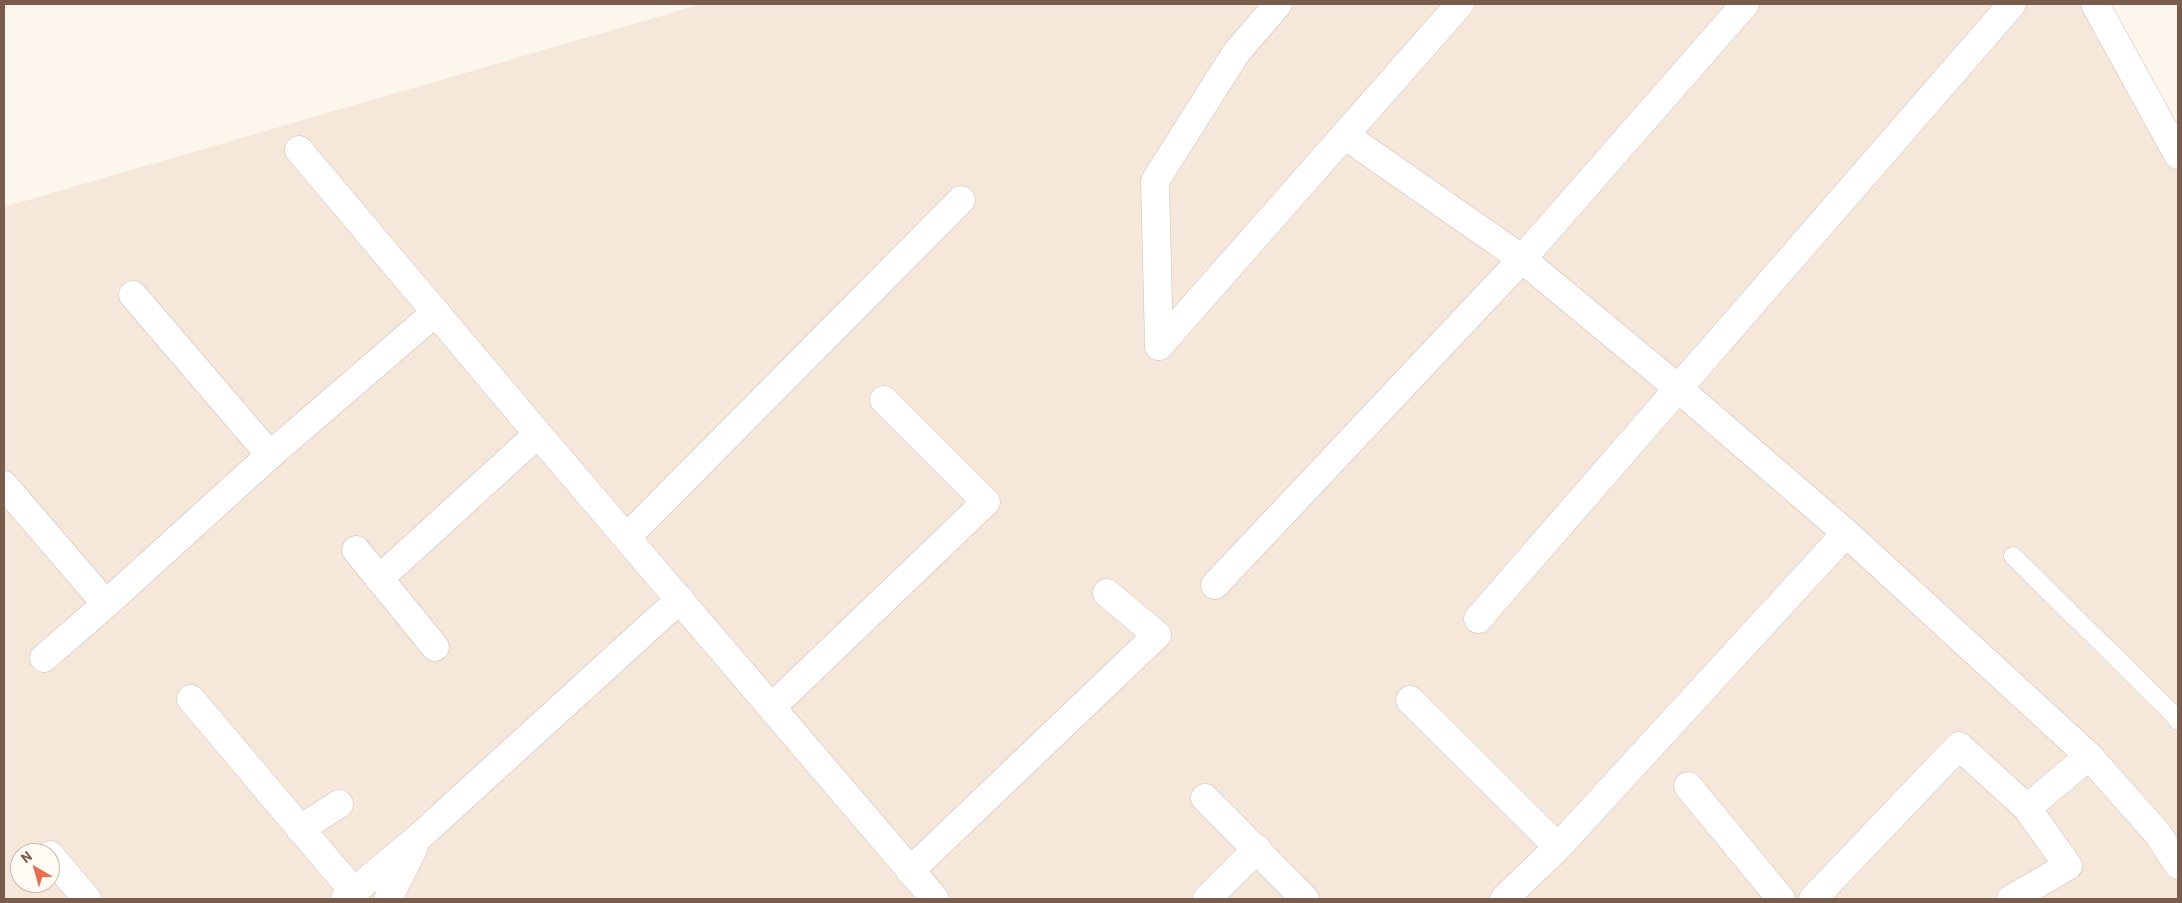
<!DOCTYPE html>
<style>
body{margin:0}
#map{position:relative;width:2182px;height:903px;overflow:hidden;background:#fdf6ec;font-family:Barlow,sans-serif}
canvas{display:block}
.frame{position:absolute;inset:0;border:5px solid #7a5c4d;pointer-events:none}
.north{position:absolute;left:10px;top:843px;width:50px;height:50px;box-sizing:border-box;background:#fffaf3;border:1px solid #cabbb1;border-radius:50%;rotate:322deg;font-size:14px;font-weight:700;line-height:20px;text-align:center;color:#7a5c4d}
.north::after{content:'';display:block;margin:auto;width:18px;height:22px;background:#e76f51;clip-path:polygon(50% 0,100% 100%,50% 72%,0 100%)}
</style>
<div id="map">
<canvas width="2182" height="903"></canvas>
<div class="frame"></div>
<div class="north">N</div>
</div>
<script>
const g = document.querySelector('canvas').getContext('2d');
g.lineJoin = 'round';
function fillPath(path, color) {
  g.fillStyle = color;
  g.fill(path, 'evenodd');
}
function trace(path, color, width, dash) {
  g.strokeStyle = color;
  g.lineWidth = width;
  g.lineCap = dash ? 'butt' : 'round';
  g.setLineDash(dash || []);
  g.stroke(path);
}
const residential = new Path2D(`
 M 702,4 L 2095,4 L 2178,155 L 2178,899 L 4,899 L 4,207 ZM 20,853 L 50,853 L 50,883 L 20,883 Z`);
const service = new Path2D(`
 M 2013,556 L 2172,713 L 2178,721`);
const minor = new Path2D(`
 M 2095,4 L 2178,155
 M 1346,136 L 1522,259 L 1679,389 L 1846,533 L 2089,756 L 2158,834 L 2178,865
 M 299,150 L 538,434 L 935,899
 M 133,295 L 270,455
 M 1159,346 L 1460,4
 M 1159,346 L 1155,181 L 1236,53 L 1278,4
 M 4,485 L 106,604
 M 627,537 L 961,200
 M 356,550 L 435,647
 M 379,579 L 538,434
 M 1215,585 L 1522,259 L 1745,4
 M 1478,619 L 2012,4
 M 44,658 L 106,604 L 270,455 L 436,312
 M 191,699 L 354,892
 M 1410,700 L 1558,847
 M 772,707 L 986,502 L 884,400
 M 1688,786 L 1781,899
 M 1205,798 L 1305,899
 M 2027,808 L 2089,756
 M 300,829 L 339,804
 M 50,855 L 87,899
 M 910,871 L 1157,635 L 1107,593
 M 345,899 L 419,837 L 680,599
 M 388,899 L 414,847
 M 1207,899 L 1257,849
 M 1504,899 L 1558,847 L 1846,533
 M 1813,899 L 1959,746 L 2027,808 L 2068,866 L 2011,899`);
fillPath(residential, '#f5e8da');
trace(service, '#d1beb0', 19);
trace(minor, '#d1beb0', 29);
trace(service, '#fff', 18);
trace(minor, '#fff', 28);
</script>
